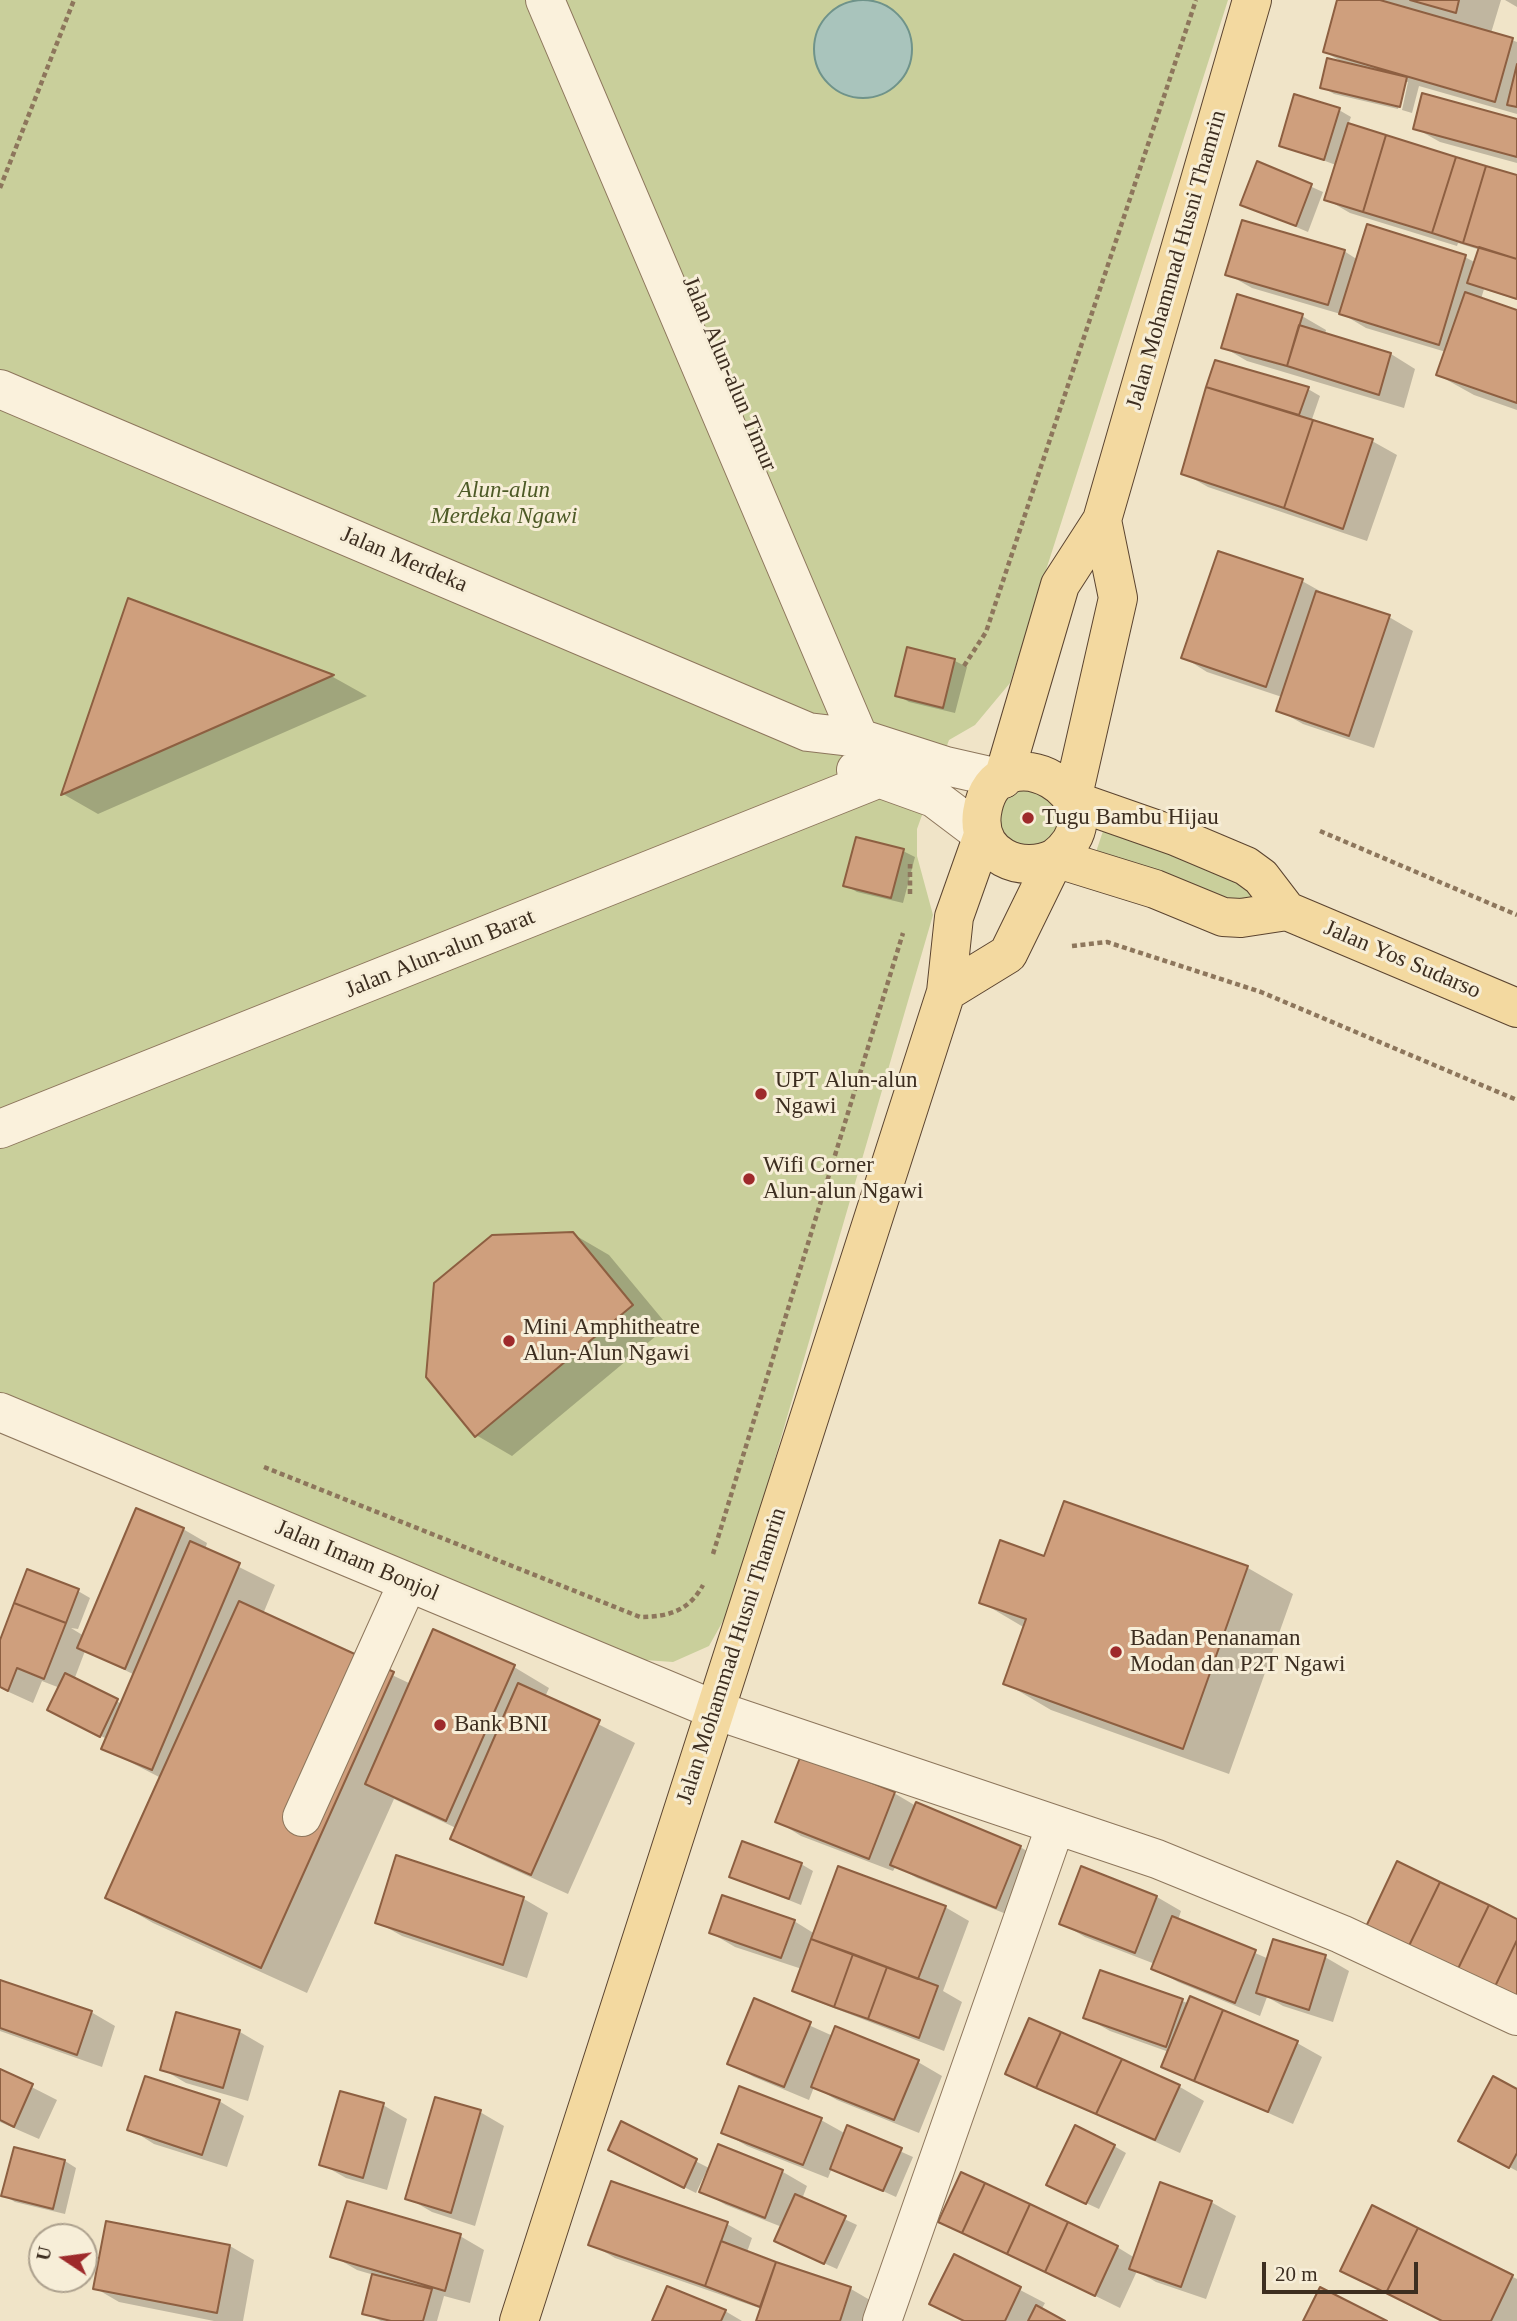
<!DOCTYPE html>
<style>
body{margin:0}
#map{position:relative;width:1517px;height:2321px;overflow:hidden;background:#f0e4c8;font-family:"Times New Roman",serif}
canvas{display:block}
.north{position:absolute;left:28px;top:2223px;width:70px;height:70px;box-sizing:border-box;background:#f7eed8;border:2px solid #ada18e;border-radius:50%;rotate:283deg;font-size:19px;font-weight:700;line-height:28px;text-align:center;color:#3d2e20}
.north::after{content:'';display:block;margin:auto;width:24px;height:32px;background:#9e2a2b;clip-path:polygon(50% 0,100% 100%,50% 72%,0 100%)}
.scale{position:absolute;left:1262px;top:2262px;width:156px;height:32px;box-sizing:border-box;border:4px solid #3d2e20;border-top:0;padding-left:9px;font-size:21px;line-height:24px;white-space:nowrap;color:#3d2e20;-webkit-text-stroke:5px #f7eed8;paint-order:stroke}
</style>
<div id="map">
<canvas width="1517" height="2321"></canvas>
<div class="north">U</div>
<div class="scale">20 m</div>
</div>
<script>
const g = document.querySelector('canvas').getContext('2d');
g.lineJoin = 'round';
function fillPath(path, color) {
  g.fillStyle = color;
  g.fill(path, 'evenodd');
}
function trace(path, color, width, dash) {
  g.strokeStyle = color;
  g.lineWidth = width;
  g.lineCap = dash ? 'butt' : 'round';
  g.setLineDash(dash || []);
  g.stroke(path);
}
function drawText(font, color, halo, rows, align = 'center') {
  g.font = font + ' "Times New Roman",serif';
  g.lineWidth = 6;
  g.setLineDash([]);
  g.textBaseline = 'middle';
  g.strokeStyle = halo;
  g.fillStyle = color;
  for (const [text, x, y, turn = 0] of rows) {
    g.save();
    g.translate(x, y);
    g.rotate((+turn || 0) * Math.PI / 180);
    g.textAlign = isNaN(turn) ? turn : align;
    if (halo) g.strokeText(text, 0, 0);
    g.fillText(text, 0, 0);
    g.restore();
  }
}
const green = new Path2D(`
 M 0,0 L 1228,0 L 1010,683 L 975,725 L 949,740 L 917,829 L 917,856 L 933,915 L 733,1603 L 709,1646 L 673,1662 L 630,1659 L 0,1400 Z
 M 1021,786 L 1051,793 L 1061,823 L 1042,847 L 1013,844 C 992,819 994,805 1021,786 Z
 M 1105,825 L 1236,876 L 1260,899 L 1225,905 L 1095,855 Z`);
const water = new Path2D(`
 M814 49a49 49 0 1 1 98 0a49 49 0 1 1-98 0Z`);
const shadow = new Path2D(`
 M 1339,0 L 1501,0 L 1491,33 L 1517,42 L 1517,114 L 1419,86 L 1412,113 L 1402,110 L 1408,82 L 1404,82 L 1398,109 L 1334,94 L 1322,87 L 1344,63 L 1325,52 Z
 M 1505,0 L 1517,0 L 1517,7 Z
 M 1339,110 L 1351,117 L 1348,125 L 1517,177 L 1517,300 L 1484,289 L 1481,299 L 1517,311 L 1517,410 L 1474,395 L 1438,375 L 1446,352 L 1366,328 L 1344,315 L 1252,288 L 1227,274 L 1344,251 L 1358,260 L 1465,257 L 1476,263 L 1480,250 L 1477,249 L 1458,243 L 1457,246 L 1350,213 L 1326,199 L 1336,165 L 1281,145 Z
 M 1517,121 L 1517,163 L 1440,142 L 1415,128 Z
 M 1258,163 L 1323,192 L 1308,232 L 1242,204 Z
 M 1302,316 L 1326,330 L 1325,335 L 1391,354 L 1415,369 L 1404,408 L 1247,361 L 1223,347 Z
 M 1217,362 L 1308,389 L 1320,396 L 1311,422 L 1372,441 L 1397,455 L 1367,541 L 1208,487 L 1183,473 Z
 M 1302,581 L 1327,595 L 1389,617 L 1413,631 L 1374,748 L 1303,724 L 1278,710 L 1282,697 L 1207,672 L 1183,657 Z
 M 129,600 L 333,677 L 367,696 L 98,814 L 63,794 Z
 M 908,649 L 955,661 L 967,667 L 955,713 L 909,702 L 897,695 Z
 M 903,851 L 915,857 L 903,903 L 857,892 L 845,885 Z
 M 573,1234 L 609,1255 L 668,1326 L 512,1456 L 476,1435 Z
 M 1065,1503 L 1248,1568 L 1293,1594 L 1229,1774 L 1051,1710 L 1005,1683 L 1025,1628 L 981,1602 L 1045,1558 Z
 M 183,1529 L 207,1543 L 205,1550 L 275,1585 L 263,1614 L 411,1684 L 514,1667 L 549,1688 L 545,1697 L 635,1743 L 568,1894 L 488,1858 L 452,1838 L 456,1828 L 394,1799 L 307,1993 L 153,1923 L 108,1897 L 161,1778 L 103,1748 L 107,1739 L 61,1716 L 60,1688 L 42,1681 L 33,1703 L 0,1688 L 0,1644 L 78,1591 L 90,1598 L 78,1629 L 71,1628 L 84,1636 ZM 85,1651 L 135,1675 L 122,1704 L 74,1680 Z
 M 894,1793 L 916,1806 L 1020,1847 L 1045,1861 L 1021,1920 L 917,1878 L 896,1866 L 893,1871 L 801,1836 L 777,1821 Z
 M 397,1857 L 524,1899 L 548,1913 L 527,1978 L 402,1936 L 377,1922 Z
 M 801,1864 L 813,1871 L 801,1905 L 731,1877 Z
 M 1082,1869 L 1157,1897 L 1181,1911 L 1178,1920 L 1269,1959 L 1325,1957 L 1349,1971 L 1333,2022 L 1283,2006 L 1267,1997 L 1260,2016 L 1178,1982 L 1153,1968 L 1155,1964 L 1085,1937 L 1061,1923 Z
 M 945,1907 L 969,1921 L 943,1991 L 962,2002 L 944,2051 L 806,1997 L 794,1991 L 802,1969 L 735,1947 L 711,1933 L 794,1921 L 815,1934 Z
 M 0,1982 L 91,2012 L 115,2026 L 102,2067 L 0,2031 Z
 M 755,2001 L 833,2036 L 918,2062 L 942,2076 L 919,2133 L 837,2100 L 814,2087 L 809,2100 L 754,2077 L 729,2063 Z
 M 1182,2001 L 1297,2043 L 1322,2057 L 1293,2124 L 1208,2086 L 1169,2052 L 1110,2031 L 1085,2017 Z
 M 177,2014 L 240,2032 L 264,2046 L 248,2101 L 186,2083 L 162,2069 Z
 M 1030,2020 L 1180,2087 L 1204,2101 L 1180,2153 L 1048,2093 Z
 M 0,2071 L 57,2100 L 39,2139 L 0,2122 Z
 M 1517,2091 L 1517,2171 L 1485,2154 Z
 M 219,2101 L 244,2116 L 227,2167 L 154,2144 L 130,2129 Z
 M 383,2105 L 407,2119 L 387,2190 L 346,2178 L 321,2164 Z
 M 480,2112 L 504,2126 L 475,2226 L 432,2212 L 408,2198 Z
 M 821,2120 L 846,2134 L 848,2128 L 913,2157 L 896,2197 L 832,2168 L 828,2178 L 747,2146 L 723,2132 Z
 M 622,2124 L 709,2168 L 719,2146 L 783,2172 L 807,2186 L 802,2199 L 857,2225 L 837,2269 L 788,2247 L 782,2227 L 726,2205 L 701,2191 L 708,2173 L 706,2172 L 696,2193 L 622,2156 Z
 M 1114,2146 L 1126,2153 L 1099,2209 L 1060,2191 Z
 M 65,2161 L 76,2168 L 65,2214 L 15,2202 L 3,2195 Z
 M 612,2183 L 727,2224 L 752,2238 L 747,2252 L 851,2289 L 875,2303 L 869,2321 L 758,2321 L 762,2309 L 615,2258 L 591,2244 Z
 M 1211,2202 L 1236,2216 L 1206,2299 L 1156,2282 L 1137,2271 L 1120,2308 L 1059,2278 L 1117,2247 L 1135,2258 Z
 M 1373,2207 L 1517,2279 L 1517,2321 L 1442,2321 L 1342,2270 Z
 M 107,2223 L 230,2246 L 254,2260 L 243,2321 L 214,2321 L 119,2302 L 95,2288 Z
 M 460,2236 L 484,2250 L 470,2303 L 444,2296 L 437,2321 L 381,2321 L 364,2313 L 374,2275 L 357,2270 L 333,2256 Z
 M 955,2256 L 1045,2303 L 1041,2310 L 1061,2321 L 963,2321 L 932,2303 Z
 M 725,2311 L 742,2321 L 654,2321 Z`);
const building = new Path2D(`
 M 1337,0 L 1380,0 L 1513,38 L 1495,102 L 1323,52 Z
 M 1410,0 L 1459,0 L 1456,13 Z
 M 1327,58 L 1407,77 L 1400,107 L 1320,88 Z
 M 1517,64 L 1517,107 L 1507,105 Z
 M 1422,93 L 1517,119 L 1517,157 L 1413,129 Z
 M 1294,94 L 1340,108 L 1324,160 L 1279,146 Z
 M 1348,123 L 1386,135 L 1363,212 L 1324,200 Z
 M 1386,135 L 1456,157 L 1432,233 L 1363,212 Z
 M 1456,157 L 1486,166 L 1463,243 L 1432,233 Z
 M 1257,161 L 1312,184 L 1296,226 L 1240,205 Z
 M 1486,166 L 1517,175 L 1517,259 L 1463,243 Z
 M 1242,220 L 1345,250 L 1328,305 L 1225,275 Z
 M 1367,224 L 1466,255 L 1439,345 L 1339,314 Z
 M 1479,247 L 1517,259 L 1517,299 L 1467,283 Z
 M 1465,292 L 1517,310 L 1517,403 L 1436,375 Z
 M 1237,294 L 1303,314 L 1287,366 L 1221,348 Z
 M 1299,325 L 1391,353 L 1379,395 L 1287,366 Z
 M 1215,360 L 1309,387 L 1299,415 L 1206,387 Z
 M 1206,387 L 1313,420 L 1284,508 L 1181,474 Z
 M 1313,420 L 1373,439 L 1343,529 L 1284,508 Z
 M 1218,551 L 1303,579 L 1266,687 L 1181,658 Z
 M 1316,591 L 1390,615 L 1349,736 L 1276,711 Z
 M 128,598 L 334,675 L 61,795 Z
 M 907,647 L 955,659 L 943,708 L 895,696 Z
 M 856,837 L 904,849 L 891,898 L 843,886 Z
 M 573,1232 L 633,1305 L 475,1437 L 426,1377 L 434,1283 L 492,1235 Z
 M 1064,1501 L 1248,1566 L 1183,1749 L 1003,1684 L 1026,1619 L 979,1603 L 1000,1540 L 1044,1556 Z
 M 136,1508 L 184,1528 L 125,1669 L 77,1648 Z
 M 190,1541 L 240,1563 L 152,1770 L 101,1749 Z
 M 27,1569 L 79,1589 L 66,1623 L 14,1603 Z
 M 239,1601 L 394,1672 L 261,1968 L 105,1898 Z
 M 14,1603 L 66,1623 L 44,1679 L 17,1668 L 8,1691 L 0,1687 L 0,1640 Z
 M 433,1629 L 515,1665 L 446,1821 L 365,1784 Z
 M 65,1673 L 118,1699 L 100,1737 L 47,1710 Z
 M 518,1683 L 600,1720 L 531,1875 L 450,1839 Z
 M 801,1755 L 895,1792 L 869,1859 L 775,1822 Z
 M 916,1802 L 1021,1846 L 996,1908 L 890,1865 Z
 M 742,1841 L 802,1863 L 789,1899 L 729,1877 Z
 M 396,1855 L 524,1897 L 503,1965 L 375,1923 Z
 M 1397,1861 L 1440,1882 L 1405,1954 L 1363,1933 Z
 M 838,1866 L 946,1906 L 918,1979 L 811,1939 Z
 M 1081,1866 L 1157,1896 L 1135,1953 L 1059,1924 Z
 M 1440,1882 L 1489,1905 L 1454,1977 L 1405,1954 Z
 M 722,1895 L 795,1920 L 781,1958 L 709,1933 Z
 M 1489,1905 L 1517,1919 L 1517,1940 L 1491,1995 L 1454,1977 Z
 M 1172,1916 L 1256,1950 L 1235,2003 L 1151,1969 Z
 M 811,1939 L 853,1954 L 834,2007 L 792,1991 Z
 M 1273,1939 L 1326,1955 L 1309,2010 L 1256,1993 Z
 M 1517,1940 L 1517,2007 L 1491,1995 Z
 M 853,1954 L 887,1967 L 868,2019 L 834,2007 Z
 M 887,1967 L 938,1986 L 919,2038 L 868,2019 Z
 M 1100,1970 L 1183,1999 L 1166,2047 L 1083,2018 Z
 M 0,1980 L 92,2011 L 77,2055 L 0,2028 Z
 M 1190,1996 L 1223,2010 L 1194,2081 L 1161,2067 Z
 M 754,1998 L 811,2022 L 784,2087 L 727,2064 Z
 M 1223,2010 L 1298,2041 L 1268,2112 L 1194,2081 Z
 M 176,2012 L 240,2030 L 223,2088 L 160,2070 Z
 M 1029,2018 L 1061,2032 L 1036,2088 L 1005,2074 Z
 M 835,2026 L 919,2060 L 894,2120 L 811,2087 Z
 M 1061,2032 L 1122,2059 L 1096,2114 L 1036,2088 Z
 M 1122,2059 L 1180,2085 L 1155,2140 L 1096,2114 Z
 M 0,2069 L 33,2084 L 14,2127 L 0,2120 Z
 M 145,2076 L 220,2100 L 202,2155 L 127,2130 Z
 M 1493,2076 L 1517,2089 L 1517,2153 L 1509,2168 L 1458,2141 Z
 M 739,2086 L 822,2118 L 803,2165 L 721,2133 Z
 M 340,2091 L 384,2103 L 363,2178 L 319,2165 Z
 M 435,2097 L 481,2110 L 451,2213 L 405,2199 Z
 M 621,2121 L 697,2159 L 684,2188 L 608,2150 Z
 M 847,2125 L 902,2148 L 883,2191 L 830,2169 Z
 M 1075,2125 L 1115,2145 L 1086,2204 L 1046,2185 Z
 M 718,2144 L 783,2170 L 765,2218 L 699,2192 Z
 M 14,2147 L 65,2160 L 53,2209 L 1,2196 Z
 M 961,2172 L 985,2183 L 962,2233 L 938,2222 Z
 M 611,2181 L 728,2222 L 705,2286 L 588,2245 Z
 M 1160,2182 L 1212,2201 L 1181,2287 L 1129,2269 Z
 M 985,2183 L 1030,2204 L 1007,2254 L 962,2233 Z
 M 795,2194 L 846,2216 L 824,2264 L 774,2241 Z
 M 347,2201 L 461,2234 L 445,2291 L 330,2257 Z
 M 1030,2204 L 1068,2222 L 1045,2272 L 1007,2254 Z
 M 1372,2205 L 1418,2228 L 1386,2293 L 1340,2271 Z
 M 106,2221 L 230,2245 L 217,2313 L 93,2289 Z
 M 1068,2222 L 1118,2246 L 1095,2296 L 1045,2272 Z
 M 1418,2228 L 1513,2275 L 1491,2321 L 1442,2321 L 1386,2293 Z
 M 721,2241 L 776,2262 L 760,2307 L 705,2286 Z
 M 954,2254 L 1021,2287 L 1005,2321 L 964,2321 L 929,2304 Z
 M 776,2262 L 851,2287 L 840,2321 L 756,2321 Z
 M 372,2274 L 432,2289 L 423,2321 L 391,2321 L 362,2314 Z
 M 667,2286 L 726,2310 L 721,2321 L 652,2321 Z
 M 1320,2287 L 1387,2321 L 1303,2321 Z
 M 1036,2305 L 1065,2321 L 1028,2321 Z`);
const path = new Path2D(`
 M 0,188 L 74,0
 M 964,666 L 986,632 L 1196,0
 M 1320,831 L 1517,915
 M 910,894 L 910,864
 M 1072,946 L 1107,942 L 1261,992 L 1517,1100
 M 264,1467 L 640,1617 C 668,1617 689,1611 703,1585
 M 713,1554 L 903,933`);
const minor = new Path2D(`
 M 545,0 L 859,738 L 946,766 L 1003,779
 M 0,389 L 808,732 L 859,738
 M 856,770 L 934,798 L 983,835
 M 0,1129 L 880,778
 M 0,1412 L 715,1710 L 1157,1859 L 1341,1934 L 1517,2016
 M 302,1817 L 408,1582
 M 882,2321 L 1055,1827`);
const major = new Path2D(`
 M 1102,520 L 1118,598 L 1072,800 L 1175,836 L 1246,866 L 1261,877 L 1287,911 L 1517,1008
 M 1003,779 L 1060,585 L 1102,520 L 1252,0
 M 1055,858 L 1155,889 L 1223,917 L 1241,918 L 1287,911
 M 946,992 L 1008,954 L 1055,858 C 1130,799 995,723 982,813 C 976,855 1021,875 1055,858
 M 519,2321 L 946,992 L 954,917 L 983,835`);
const markers = [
 [1028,818,7,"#9e2a2b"],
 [761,1094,7,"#9e2a2b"],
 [749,1179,7,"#9e2a2b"],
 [509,1341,7,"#9e2a2b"],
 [1116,1652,7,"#9e2a2b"],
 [440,1725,7,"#9e2a2b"]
];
const streetNames = [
 ["Jalan Mohammad Husni Thamrin",1177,260,-74],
 ["Jalan Alun-alun Timur",729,374,67],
 ["Jalan Merdeka",404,560,23],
 ["Jalan Alun-alun Barat",440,954,-22],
 ["Jalan Yos Sudarso",1402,960,23],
 ["Jalan Imam Bonjol",357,1561,23],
 ["Jalan Mohammad Husni Thamrin",732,1656,-72]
];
const parkNames = [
 ["Alun-alun",504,491],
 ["Merdeka Ngawi",504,517]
];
const poiNames = [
 ["Tugu Bambu Hijau",1042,818],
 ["UPT Alun-alun",775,1081],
 ["Ngawi",775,1107],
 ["Wifi Corner",763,1166],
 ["Alun-alun Ngawi",763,1192],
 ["Mini Amphitheatre",523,1328],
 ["Alun-Alun Ngawi",523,1354],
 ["Badan Penanaman",1130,1639],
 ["Modan dan P2T Ngawi",1130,1665],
 ["Bank BNI",454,1725]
];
fillPath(green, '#c9cf9b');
fillPath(water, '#a9c4bc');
trace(water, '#6f938a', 2);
fillPath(shadow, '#0003');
fillPath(building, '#cf9f7d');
trace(building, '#8d5f41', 2);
trace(minor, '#8d765c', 40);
trace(major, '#5b4430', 40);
trace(path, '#8d765c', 4.5, [5, 3.5]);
trace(minor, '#faf1dc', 38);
trace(major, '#f3d9a0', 38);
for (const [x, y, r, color] of markers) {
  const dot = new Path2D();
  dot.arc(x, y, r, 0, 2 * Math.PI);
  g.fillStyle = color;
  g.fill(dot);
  trace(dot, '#f7eed8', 2.5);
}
drawText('23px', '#3d2e20', '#f7eed8', streetNames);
drawText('italic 23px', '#4d5a26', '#f7eed8', parkNames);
drawText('23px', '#3d2e20', '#f7eed8', poiNames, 'left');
</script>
